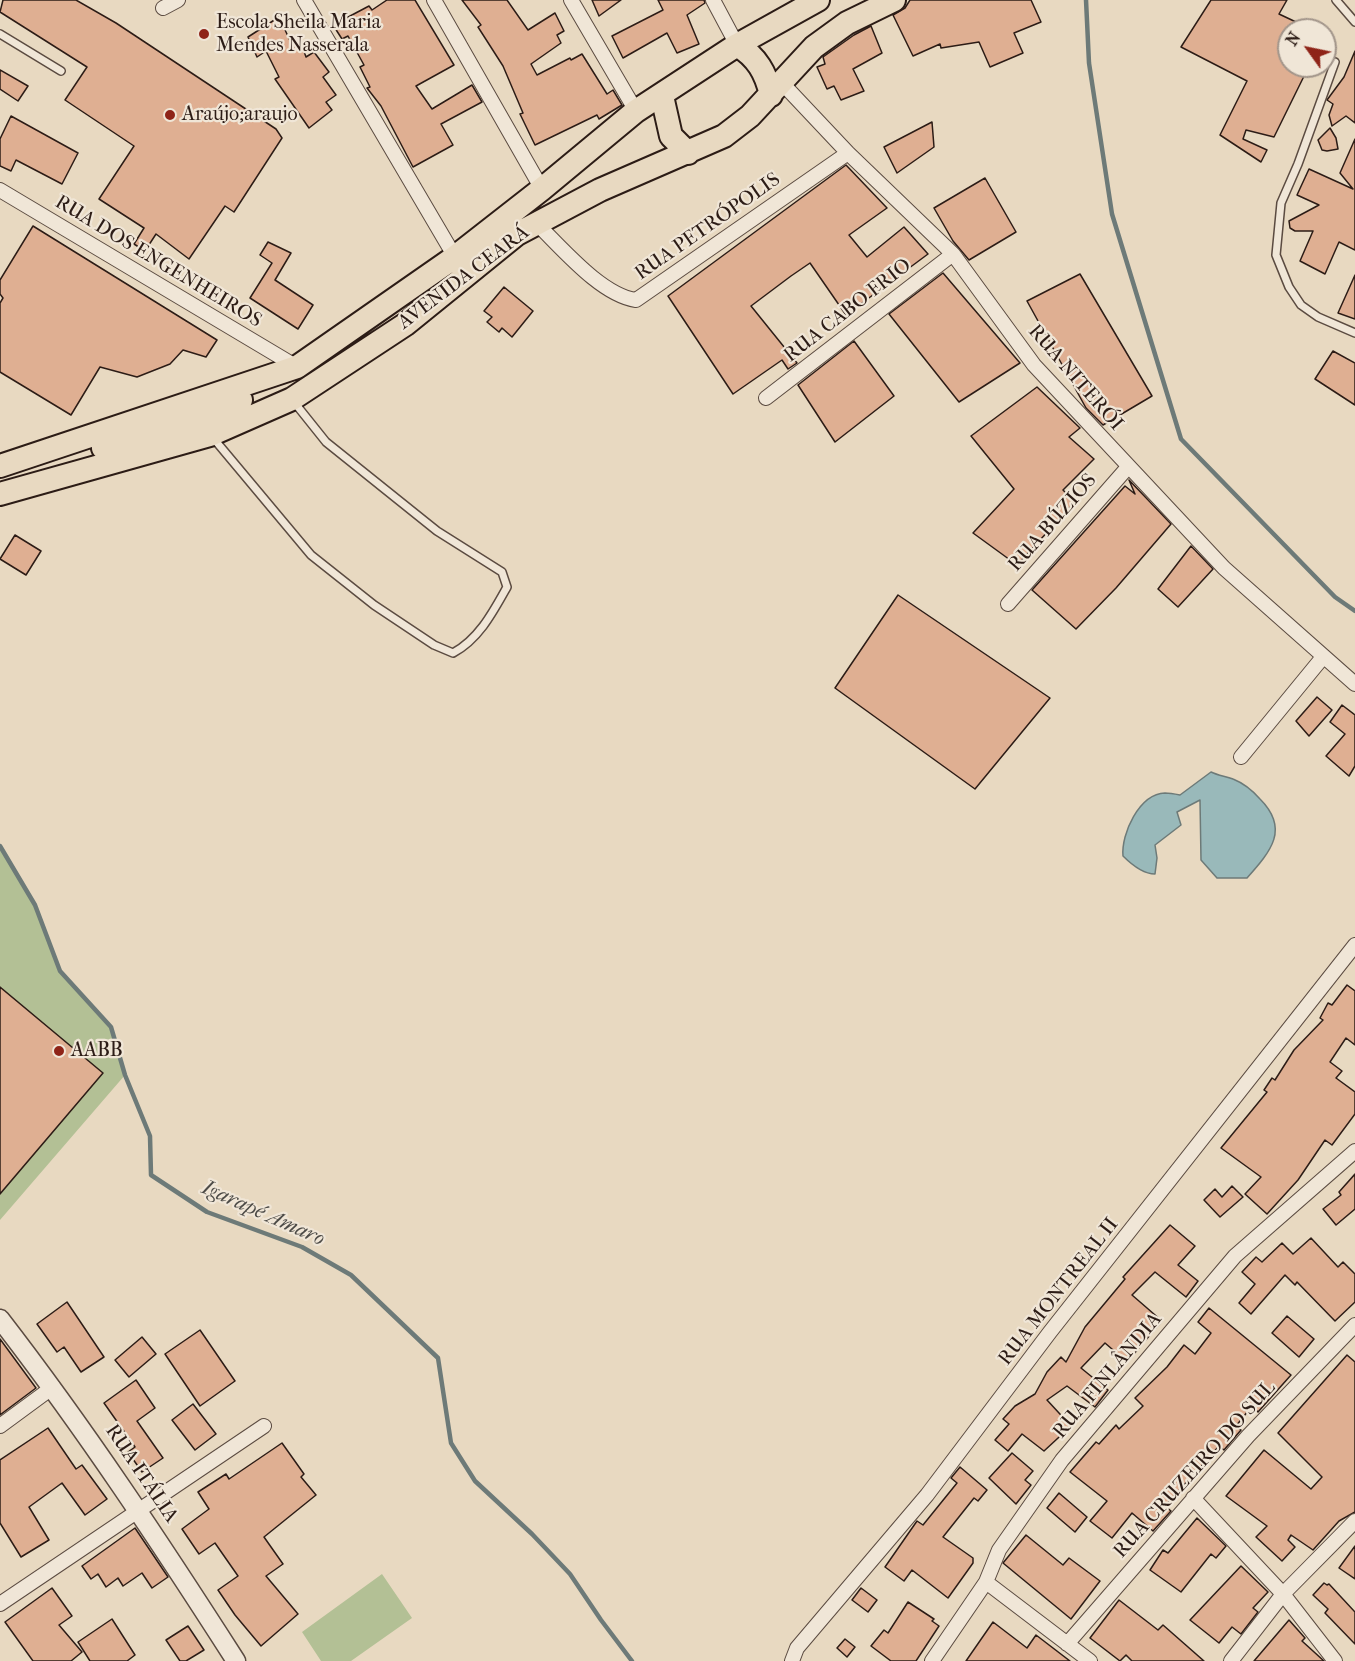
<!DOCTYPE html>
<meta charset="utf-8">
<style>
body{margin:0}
#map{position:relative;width:1355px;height:1661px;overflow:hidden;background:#e8d9c1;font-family:"IM FELL French Canon",serif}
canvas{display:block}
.north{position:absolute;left:1277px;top:18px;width:60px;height:60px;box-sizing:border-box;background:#f0e6d7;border:2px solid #a2958a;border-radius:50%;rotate:303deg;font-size:16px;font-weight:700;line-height:24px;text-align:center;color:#2c1c16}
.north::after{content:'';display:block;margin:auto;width:21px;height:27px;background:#8f2418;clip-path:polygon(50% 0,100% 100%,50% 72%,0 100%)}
</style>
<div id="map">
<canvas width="1355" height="1661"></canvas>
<div class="north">N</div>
</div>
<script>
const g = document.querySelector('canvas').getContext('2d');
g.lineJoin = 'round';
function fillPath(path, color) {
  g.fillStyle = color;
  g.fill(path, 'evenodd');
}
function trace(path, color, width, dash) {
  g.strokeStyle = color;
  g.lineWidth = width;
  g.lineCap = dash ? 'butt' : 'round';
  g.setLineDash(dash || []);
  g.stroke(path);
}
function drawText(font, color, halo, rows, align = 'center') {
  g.font = font + ' "IM FELL French Canon",serif';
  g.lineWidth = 4.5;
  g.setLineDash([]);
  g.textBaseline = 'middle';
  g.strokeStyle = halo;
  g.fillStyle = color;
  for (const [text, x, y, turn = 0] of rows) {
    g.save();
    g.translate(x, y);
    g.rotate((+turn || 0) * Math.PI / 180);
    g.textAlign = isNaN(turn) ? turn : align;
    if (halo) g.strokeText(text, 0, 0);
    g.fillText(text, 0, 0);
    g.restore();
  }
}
const green = new Path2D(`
 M 0,846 L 35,905 L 60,971 L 111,1027 L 125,1075 L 0,1220 Z
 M 382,1574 L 412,1618 L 351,1661 L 321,1661 L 302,1632 Z`);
const water = new Path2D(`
 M 1211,772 C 1219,776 1226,776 1233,779 C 1243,783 1253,791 1260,799 C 1290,829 1271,851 1247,878 L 1217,878 L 1201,860 L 1200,800 L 1177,812 L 1181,825 L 1155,845 L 1157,858 L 1155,874 C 1142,874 1131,864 1123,856 C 1121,834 1139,794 1165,793 C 1170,793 1175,794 1180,795 Z`);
const stream = new Path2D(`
 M 1086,0 L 1089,63 L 1112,214 L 1181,439 L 1335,597 L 1355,611
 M 0,846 L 35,905 L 60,971 L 111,1027 L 125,1075 L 150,1136 L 151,1175 L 207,1212 L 302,1247 L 351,1275 L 438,1358 L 451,1443 L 475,1481 L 532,1534 L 570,1574 L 601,1620 L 632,1661`);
const building = new Path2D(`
 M 3,0 L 76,0 L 116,23 L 276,129 L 282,138 L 234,212 L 225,206 L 189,259 L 156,234 L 145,251 L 134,244 L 144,228 L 99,199 L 134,146 L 65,100 L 87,67 L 0,12 Z
 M 387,0 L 415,0 L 454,65 L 416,86 L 432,109 L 472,85 L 482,102 L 441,124 L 453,145 L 413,167 L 381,106 L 367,88 L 370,87 L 360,67 L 364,65 L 348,36 L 342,39 L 333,25 L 369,6 L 372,10 Z
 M 462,0 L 507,0 L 528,30 L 555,13 L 564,31 L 557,35 L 561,43 L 531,64 L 537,75 L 570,58 L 571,60 L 582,54 L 607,94 L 613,90 L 622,105 L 599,119 L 597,115 L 535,145 L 520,114 L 523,113 L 503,66 L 478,27 L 481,25 Z
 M 592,0 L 621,0 L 599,16 Z
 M 658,0 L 704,0 L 705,3 L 687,15 L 699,44 L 677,53 L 667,33 L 623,58 L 612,36 L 663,10 Z
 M 910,0 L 1031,0 L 1041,22 L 1014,33 L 1023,53 L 990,67 L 979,42 L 941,48 L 940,44 L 913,56 L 893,15 L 905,8 Z
 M 1211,0 L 1287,0 L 1279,14 L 1313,30 L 1289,30 L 1289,66 L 1309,66 L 1274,137 L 1246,130 L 1243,139 L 1267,150 L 1261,162 L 1220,135 L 1247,81 L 1181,47 Z
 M 279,17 L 293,47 L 301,43 L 306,57 L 314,52 L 329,72 L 323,77 L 336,95 L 326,102 L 332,110 L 309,128 L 275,79 L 279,77 L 266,51 L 257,57 L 248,37 Z
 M 871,26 L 882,53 L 853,69 L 864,91 L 841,100 L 834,86 L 827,89 L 817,67 L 825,64 L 823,57 L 854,35 Z
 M 1355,51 L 1355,123 L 1346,116 L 1332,126 L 1329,115 L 1333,104 L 1327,100 L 1344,77 Z
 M 0,70 L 28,86 L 18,101 L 0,89 Z
 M 11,116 L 78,153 L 62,184 L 16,160 L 11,171 L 0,166 L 0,139 Z
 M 932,122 L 934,147 L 897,173 L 884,147 Z
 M 1330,128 L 1336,138 L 1338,149 L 1327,151 L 1322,150 L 1318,140 Z
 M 1355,139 L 1355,250 L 1339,242 L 1325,274 L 1300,261 L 1313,231 L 1295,231 L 1290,228 L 1289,221 L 1319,205 L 1297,195 L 1309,169 L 1353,189 L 1340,173 Z
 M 846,165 L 887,208 L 849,235 L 867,257 L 904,227 L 928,254 L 846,315 L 810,263 L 791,276 L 751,306 L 797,363 L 788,369 L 782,360 L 733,394 L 668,296 Z
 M 985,178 L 1016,232 L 969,260 L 953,241 L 934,208 Z
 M 33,226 L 217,340 L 206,357 L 183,350 L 170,364 L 137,377 L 100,367 L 71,415 L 0,372 L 0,303 L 3,298 L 0,294 L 0,280 Z
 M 268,242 L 291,253 L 275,280 L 313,305 L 298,329 L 250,298 L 272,263 L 260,255 Z
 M 943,273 L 1020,363 L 959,402 L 889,314 Z
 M 1080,274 L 1152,396 L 1103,425 L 1086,408 L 1027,301 Z
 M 1355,275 L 1355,319 L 1338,313 Z
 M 504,287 L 533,311 L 512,337 L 502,328 L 499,332 L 487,322 L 492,317 L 484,311 Z
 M 854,341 L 894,396 L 835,442 L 798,385 Z
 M 1333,351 L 1355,363 L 1355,405 L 1315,379 Z
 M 1037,387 L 1080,428 L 1069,437 L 1094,459 L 1063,490 L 1075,502 L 1017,565 L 973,533 L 1014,489 L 971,436 Z
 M 1129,480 L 1171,524 L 1116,588 L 1076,629 L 1032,590 L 1125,486 L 1135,494 Z
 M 15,535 L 41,551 L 26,575 L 0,559 Z
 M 1191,546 L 1213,569 L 1178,607 L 1158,589 Z
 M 898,595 L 1050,698 L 975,789 L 835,688 Z
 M 1317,697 L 1332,710 L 1309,736 L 1296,721 Z
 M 1342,705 L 1355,715 L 1355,766 L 1349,776 L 1326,756 L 1345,734 L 1330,722 Z
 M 1347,985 L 1355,991 L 1355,1045 L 1346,1038 L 1330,1062 L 1342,1071 L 1336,1078 L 1355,1092 L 1355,1114 L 1332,1145 L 1325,1140 L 1298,1180 L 1267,1214 L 1245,1194 L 1261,1177 L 1221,1148 L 1267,1092 L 1264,1090 L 1272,1078 L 1275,1080 L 1294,1050 L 1323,1020 L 1320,1018 L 1328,1003 L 1332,1005 Z
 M 0,987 L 103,1073 L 0,1194 Z
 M 1355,1174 L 1355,1209 L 1336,1225 L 1323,1209 L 1341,1195 L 1339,1192 Z
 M 1232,1186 L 1243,1197 L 1220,1217 L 1204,1200 L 1215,1189 L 1222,1197 Z
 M 1170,1225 L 1195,1246 L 1178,1265 L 1198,1281 L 1186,1297 L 1155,1272 L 1132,1295 L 1162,1321 L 1127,1362 L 1105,1343 L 1081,1368 L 1108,1390 L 1095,1407 L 1067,1386 L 1047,1400 L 1071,1426 L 1044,1451 L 1022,1434 L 1008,1451 L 995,1440 L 1009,1424 L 1003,1419 L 1015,1406 L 1035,1394 L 1047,1372 L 1061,1357 L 1066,1362 L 1085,1327 L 1125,1279 L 1123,1277 Z
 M 1311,1238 L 1338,1267 L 1343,1262 L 1355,1274 L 1355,1302 L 1335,1321 L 1297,1282 L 1295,1285 L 1285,1275 L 1251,1314 L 1239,1303 L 1255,1284 L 1242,1272 L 1256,1257 L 1262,1262 L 1282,1243 L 1293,1254 Z
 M 67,1302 L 104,1357 L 81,1372 L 64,1347 L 57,1352 L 37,1324 Z
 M 1209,1308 L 1291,1375 L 1258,1412 L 1252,1406 L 1236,1426 L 1241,1430 L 1224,1450 L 1219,1446 L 1165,1506 L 1171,1511 L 1153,1531 L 1132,1513 L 1112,1538 L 1090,1521 L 1107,1501 L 1070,1472 L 1096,1442 L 1099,1444 L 1116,1425 L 1119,1429 L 1143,1406 L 1135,1398 L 1167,1367 L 1184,1345 L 1195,1354 L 1211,1333 L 1198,1322 Z
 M 1287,1316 L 1314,1339 L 1299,1357 L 1272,1333 Z
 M 200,1330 L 235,1381 L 200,1406 L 165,1354 Z
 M 142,1337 L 156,1354 L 129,1377 L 115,1360 Z
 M 0,1339 L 36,1388 L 0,1415 Z
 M 1347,1355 L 1355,1362 L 1355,1512 L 1339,1521 L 1313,1550 L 1291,1535 L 1288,1540 L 1295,1547 L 1282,1561 L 1256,1537 L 1267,1526 L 1226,1496 L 1264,1450 L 1311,1489 L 1322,1477 L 1278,1433 Z
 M 136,1380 L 155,1408 L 137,1421 L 163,1458 L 142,1472 L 128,1452 L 135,1447 L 104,1403 Z
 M 193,1404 L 216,1434 L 195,1450 L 172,1420 Z
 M 48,1428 L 76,1469 L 82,1465 L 107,1499 L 85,1515 L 62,1483 L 29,1507 L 49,1540 L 21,1557 L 0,1523 L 0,1460 Z
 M 282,1443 L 304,1474 L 301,1477 L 316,1495 L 264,1537 L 283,1564 L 266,1576 L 298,1614 L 261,1646 L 235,1615 L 218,1590 L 238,1576 L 215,1543 L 199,1554 L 182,1529 L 209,1509 L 198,1492 L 226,1474 L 229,1479 Z
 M 1012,1453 L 1033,1471 L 1025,1480 L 1031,1485 L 1016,1504 L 989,1478 Z
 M 960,1467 L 987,1490 L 978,1501 L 974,1498 L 943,1537 L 973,1558 L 973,1563 L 948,1598 L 912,1570 L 904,1581 L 885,1567 L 917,1521 L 923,1525 L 957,1483 L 951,1478 Z
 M 1059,1493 L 1087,1517 L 1075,1532 L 1047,1508 Z
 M 1197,1518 L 1226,1546 L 1216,1558 L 1211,1554 L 1181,1592 L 1150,1570 L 1163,1550 L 1168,1553 Z
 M 135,1528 L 168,1577 L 152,1588 L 142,1573 L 123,1586 L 118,1578 L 106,1587 L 98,1574 L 91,1579 L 82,1566 Z
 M 1026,1535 L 1063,1565 L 1069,1558 L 1100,1581 L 1071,1619 L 1003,1563 Z
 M 1355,1546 L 1355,1579 L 1339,1568 Z
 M 1241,1566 L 1268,1592 L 1253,1608 L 1258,1612 L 1241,1634 L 1232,1627 L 1219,1643 L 1190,1620 Z
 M 1324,1583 L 1327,1585 L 1329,1584 L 1355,1612 L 1355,1644 L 1325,1613 L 1328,1609 L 1313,1595 Z
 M 52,1588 L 72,1616 L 59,1625 L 82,1652 L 71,1661 L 33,1661 L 5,1622 Z
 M 861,1588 L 877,1600 L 868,1612 L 852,1600 Z
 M 1119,1600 L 1158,1630 L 1163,1625 L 1204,1661 L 1132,1661 L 1126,1655 L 1120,1661 L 1090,1638 Z
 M 908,1602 L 934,1619 L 932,1621 L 939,1626 L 916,1661 L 891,1661 L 871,1646 L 884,1630 L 888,1633 Z
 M 112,1619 L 135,1655 L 127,1661 L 90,1661 L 78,1642 Z
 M 1289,1620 L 1305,1638 L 1302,1641 L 1324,1661 L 1254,1661 Z
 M 993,1622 L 1027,1648 L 1036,1635 L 1070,1661 L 966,1661 Z
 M 188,1626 L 204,1650 L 186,1661 L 180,1661 L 166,1640 Z
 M 845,1639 L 855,1647 L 847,1657 L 837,1648 Z`);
const service = new Path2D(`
 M 1336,0 L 1355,22
 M 0,34 L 61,71
 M 1335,62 L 1298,164 L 1281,203 L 1276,255 L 1289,287 L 1301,305 L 1318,317 L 1355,333
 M 214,439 L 311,555 L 374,605 L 434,645 L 453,653 C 479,639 493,612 507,587 L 502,572 L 437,531 L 326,442 L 294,402`);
const minor = new Path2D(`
 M 304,0 L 455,257
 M 434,0 L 542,189
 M 571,0 L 636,111
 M 713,0 L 737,45
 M 163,8 L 178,0
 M 782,83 L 848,153 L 953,254 L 1034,365 L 1224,568 L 1355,684
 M 0,190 L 297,367
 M 537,224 C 562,248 601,295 636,300 L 848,153
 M 766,398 L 953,254
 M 1008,604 L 1128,467
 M 1241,757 L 1323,657
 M 0,1426 L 53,1387
 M 1193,1498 L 1283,1594 L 1335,1661
 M 986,1582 L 1090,1661
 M 0,1604 L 264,1426
 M 1067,1644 L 1248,1436 L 1355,1325
 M 792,1661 L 797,1648 L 927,1495 L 1050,1332 L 1355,945
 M 932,1661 L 986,1582 L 999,1550 L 1062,1460 L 1235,1256 L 1355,1151
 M 1231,1661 L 1283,1594 L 1355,1521`);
const tertiary = new Path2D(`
 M 0,1319 C 85,1429 161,1544 236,1661`);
const primary = new Path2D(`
 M 737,45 C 757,57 766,73 771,95
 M 662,96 L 671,136 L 688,153
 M 103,448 L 187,422 L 241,400
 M 0,466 L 297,367 L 455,257 L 542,189 L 636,111 L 737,45 L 818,0
 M 0,494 L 210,435 L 292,399 L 406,324 L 517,234 L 600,190 L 724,136 L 750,116 L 814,47 L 847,23 L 894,0`);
const markers = [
 [204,34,6,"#8f2418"],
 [170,115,6,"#8f2418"],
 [59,1051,6,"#8f2418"]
];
const poiNames = [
 ["Escola Sheila Maria",216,23],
 ["Mendes Nasserala",216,46],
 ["Araújo;araujo",182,115],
 ["AABB",71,1051]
];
const streetNames = [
 ["RUA PETRÓPOLIS",708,227,-35],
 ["RUA DOS ENGENHEIROS",158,262,31],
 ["AVENIDA CEARÁ",464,278,-37],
 ["RUA CABO FRIO",848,311,-38],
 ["RUA NITERÓI",1075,378,49],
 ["RUA BÚZIOS",1053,523,-49],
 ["RUA MONTREAL II",1059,1292,-52],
 ["RUA FINLÂNDIA",1108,1376,-50],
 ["RUA CRUZEIRO DO SUL",1195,1470,-48],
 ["RUA ITÁLIA",141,1474,56]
];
const waterNames = [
 ["Igarapé Amaro",263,1214,24]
];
fillPath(green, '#b3c095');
fillPath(water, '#99b9ba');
trace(water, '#6d7a78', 1.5);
trace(stream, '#6d7a78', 4.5);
fillPath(building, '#dfaf92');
trace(building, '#2c1c16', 1.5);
trace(service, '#5b4b41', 10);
trace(minor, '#5b4b41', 16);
trace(tertiary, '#5b4b41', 21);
trace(primary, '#2c1c16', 26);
trace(service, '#f0e6d7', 7);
trace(minor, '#f0e6d7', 14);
trace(tertiary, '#f0e6d7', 18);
trace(primary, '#e8d9c1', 22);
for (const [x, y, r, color] of markers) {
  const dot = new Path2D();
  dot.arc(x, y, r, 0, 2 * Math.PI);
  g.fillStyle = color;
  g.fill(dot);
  trace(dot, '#f0e6d7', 2);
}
drawText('20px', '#2c1c16', '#f0e6d7', poiNames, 'left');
drawText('20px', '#2c1c16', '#f0e6d7', streetNames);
drawText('italic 21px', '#4d4b47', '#f0e6d7', waterNames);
</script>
